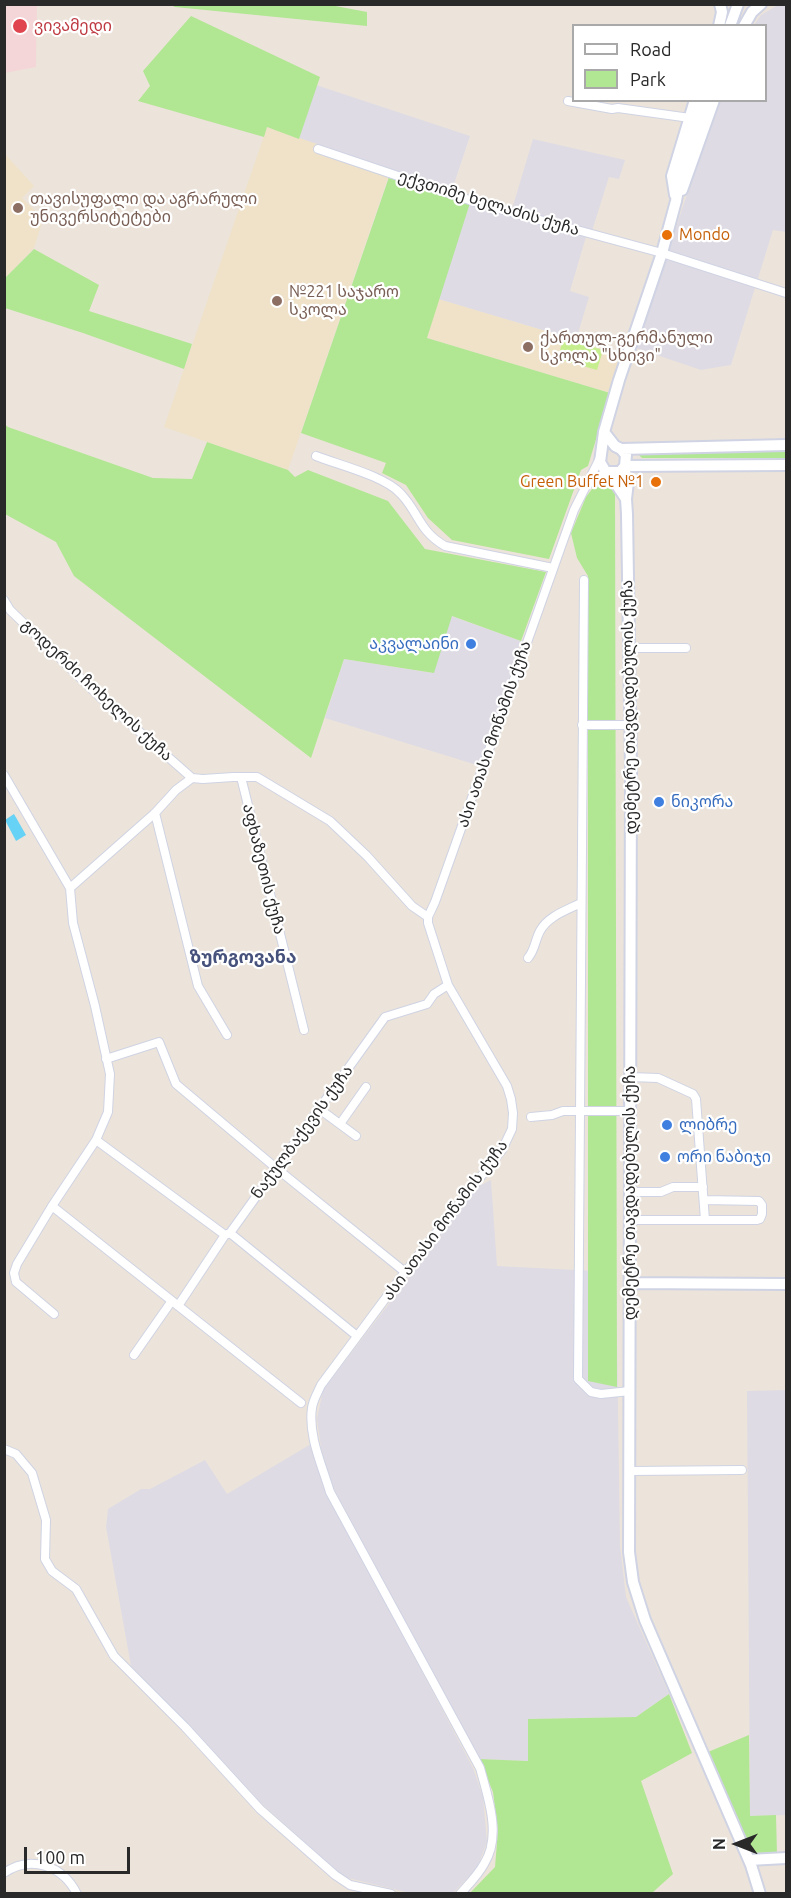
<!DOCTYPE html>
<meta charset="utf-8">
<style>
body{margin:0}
#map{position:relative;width:791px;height:1898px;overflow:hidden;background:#ece4da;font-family:Ubuntu,sans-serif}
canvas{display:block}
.frame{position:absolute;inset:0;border:6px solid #292929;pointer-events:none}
.legend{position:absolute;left:572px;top:24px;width:195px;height:78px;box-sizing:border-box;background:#fff;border:2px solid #a9a9a9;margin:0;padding:8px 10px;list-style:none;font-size:18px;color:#292929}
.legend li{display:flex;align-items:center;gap:12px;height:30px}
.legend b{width:30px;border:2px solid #a9a9a9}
.north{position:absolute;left:707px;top:1814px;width:60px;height:60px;-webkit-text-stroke:4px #fff;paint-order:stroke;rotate:270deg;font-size:16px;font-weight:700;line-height:24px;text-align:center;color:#292929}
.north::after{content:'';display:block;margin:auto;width:21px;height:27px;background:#292929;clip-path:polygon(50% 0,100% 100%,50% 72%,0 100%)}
.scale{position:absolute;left:24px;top:1847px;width:106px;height:27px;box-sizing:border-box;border:3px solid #292929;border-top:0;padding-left:8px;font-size:18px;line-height:21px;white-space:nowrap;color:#292929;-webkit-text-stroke:4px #fff;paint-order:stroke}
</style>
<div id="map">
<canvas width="791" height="1898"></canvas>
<div class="frame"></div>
<ul class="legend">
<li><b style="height:8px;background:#fff"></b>Road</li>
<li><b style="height:16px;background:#b1e693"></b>Park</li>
</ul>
<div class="north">N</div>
<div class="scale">100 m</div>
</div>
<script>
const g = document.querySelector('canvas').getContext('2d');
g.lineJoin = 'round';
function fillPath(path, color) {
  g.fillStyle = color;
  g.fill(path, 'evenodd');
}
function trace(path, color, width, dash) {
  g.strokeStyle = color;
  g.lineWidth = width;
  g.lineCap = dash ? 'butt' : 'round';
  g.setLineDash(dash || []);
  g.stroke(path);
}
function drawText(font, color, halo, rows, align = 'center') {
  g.font = font + ' Ubuntu,"Noto Sans Georgian",sans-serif';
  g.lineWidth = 4.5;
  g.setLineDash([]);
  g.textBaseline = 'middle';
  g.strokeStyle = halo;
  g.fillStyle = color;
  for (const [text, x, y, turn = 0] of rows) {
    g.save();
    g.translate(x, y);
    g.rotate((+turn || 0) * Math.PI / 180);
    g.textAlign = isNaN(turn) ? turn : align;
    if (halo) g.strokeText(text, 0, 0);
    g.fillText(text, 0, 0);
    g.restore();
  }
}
const industrial = new Path2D(`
 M 778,5 L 786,5 L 786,232 L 773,230 L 731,365 L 701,370 L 636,348 L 718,101 L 766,100 L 766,26 L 754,25 L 761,15 Z
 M 316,85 L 470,136 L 452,190 L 299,139 Z
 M 533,139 L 625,160 L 619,179 L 609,177 L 592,231 L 588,230 L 570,291 L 589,297 L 576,340 L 438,299 L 472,196 L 512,209 Z
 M 451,616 L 521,641 L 480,766 L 325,718 L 344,659 L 433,673 Z
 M 491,1180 L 497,1266 L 616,1272 L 620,1546 L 626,1597 L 669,1694 L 636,1717 L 528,1719 L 528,1761 L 479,1759 L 334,1489 L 322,1454 L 317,1419 L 323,1390 L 479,1186 Z
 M 786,1390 L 786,1815 L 750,1816 L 747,1391 Z
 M 311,1444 L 325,1489 L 473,1768 L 483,1797 L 487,1842 L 477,1868 L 453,1893 L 410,1893 L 344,1877 L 258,1800 L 131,1666 L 106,1527 L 108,1509 L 141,1489 L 150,1489 L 205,1460 L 227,1494 Z`);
const education = new Path2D(`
 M 267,127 L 391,169 L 288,470 L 164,427 Z
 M 5,154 L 34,186 L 22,198 L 43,219 L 34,248 L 5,278 Z
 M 438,299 L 622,354 L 610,393 L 427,338 Z`);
const medical = new Path2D(`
 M 5,4 L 37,5 L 36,67 L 5,73 Z`);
const green = new Path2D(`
 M 171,5 L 325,4 L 367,12 L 367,26 L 175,7 Z
 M 191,16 L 320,77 L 299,139 L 267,127 L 264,137 L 138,101 L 150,86 L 143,71 Z
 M 389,177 L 470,203 L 427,338 L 610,393 L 588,466 L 581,470 L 549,559 L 452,540 L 428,518 L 406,485 L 382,473 L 386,463 L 301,433 Z
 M 34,249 L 99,285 L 89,311 L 192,344 L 184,369 L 83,333 L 5,308 L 5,278 Z
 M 4,424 L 8,427 L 153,478 L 192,479 L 207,442 L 288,470 L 295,477 L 308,470 L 388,501 L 425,549 L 546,572 L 521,641 L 452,616 L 434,673 L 344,659 L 311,758 L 74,576 L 56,542 L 5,514 Z
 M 642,452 L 786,452 L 786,458 L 642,458 L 639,455 Z
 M 603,484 L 615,488 L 617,1387 L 588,1381 L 588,576 L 577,558 L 571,533 L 586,497 L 592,489 Z
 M 669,1694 L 692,1753 L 641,1781 L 673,1874 L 652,1893 L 469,1894 L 495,1867 L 498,1830 L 493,1792 L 479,1759 L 528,1761 L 528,1719 L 636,1717 Z
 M 749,1735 L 750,1816 L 776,1815 L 777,1855 L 753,1856 L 748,1851 L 708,1752 Z`);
const pitch = new Path2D(`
 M 563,338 L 603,350 L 597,370 L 558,359 Z`);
const water = new Path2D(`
 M 14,814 L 26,835 L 16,841 L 5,820 Z`);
const street = new Path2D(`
 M 568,101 L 612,109 L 618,108 L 690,118
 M 318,149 L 481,204 L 662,253 L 786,293
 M 316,456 C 339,465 385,476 401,494 C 419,513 419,531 445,546 L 553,568
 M 588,484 L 606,472
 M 584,580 L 578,1379 L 591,1392 L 601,1394 L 630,1391
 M 4,600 L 10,610 L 101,698 L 192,778
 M 627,648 L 686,648
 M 582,725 L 630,725
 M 4,775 L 70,888 L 73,923 L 95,1006 L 110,1074 L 108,1112 L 96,1140 L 52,1206 L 17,1264 L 14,1273 L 16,1282 L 54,1314
 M 241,777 L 304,1030
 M 155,813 L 198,986 L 227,1035
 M 70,888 L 155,813 L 176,790 L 192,778 L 203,779 L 233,777 L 257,777 L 330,821 L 367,856 L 412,906 L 428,917
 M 528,958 C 535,950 535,940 540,931 C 548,916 567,910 581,903
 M 106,1059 L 159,1042 L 176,1084 L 276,1168 L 405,1272
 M 630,1077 L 658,1078 L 693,1094 L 696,1099 L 705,1220
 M 318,1108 L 356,1136
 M 531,1117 L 552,1115 L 563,1111 L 630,1111
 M 340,1124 L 366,1087
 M 96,1140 L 225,1235
 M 630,1192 L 661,1192 L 673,1187 L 703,1187
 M 52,1206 L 301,1403
 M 630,1220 L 757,1220 L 760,1219 L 762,1214 L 762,1205 L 759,1201 L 704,1200
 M 230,1233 L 357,1336
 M 178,1306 L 225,1235 L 230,1233 L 385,1017 L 427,1004 L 434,994 L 448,985
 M 134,1355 L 171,1302
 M 4,1449 L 16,1454 L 32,1473 L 46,1520 L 45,1559 L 52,1571 L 76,1589 L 114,1656 L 185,1727 L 260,1809 L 335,1875 L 350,1885 L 391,1894
 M 630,1471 L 742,1470
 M 4,1873 C 31,1854 63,1866 77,1894
 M 460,1894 C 469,1884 478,1875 484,1864 C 502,1836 488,1797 480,1768 L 330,1492 C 322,1465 308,1436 312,1408 C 313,1400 318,1392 321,1385 L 405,1272 L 502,1150 L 512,1129 L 513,1113 L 511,1099 L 507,1086 L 448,985 L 428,923 L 428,917 L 435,902 L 574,510 L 600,458`);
const secondary = new Path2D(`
 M 719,26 L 722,12 L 720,4
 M 730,26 L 738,4
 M 744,26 L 752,12 L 761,4
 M 682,190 L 714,100
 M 675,195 L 672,176 L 695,100
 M 604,432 L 615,446 L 621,449 L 626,455 L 625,466 L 620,472 L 606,472 L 600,462 L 604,432 L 619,380 L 662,253 L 676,201 L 682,168 L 705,100
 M 621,449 L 786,445
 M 625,466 L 786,465
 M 624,468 L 628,482 L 626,499
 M 609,473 L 626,499 L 627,514 L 631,770 L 629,1552 L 633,1582 L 645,1620 L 751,1865 L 760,1894
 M 630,1283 L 786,1284
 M 749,1860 L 786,1858`);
const markers = [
 [20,26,8,"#e0444e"],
 [18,208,6,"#8d6e63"],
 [667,235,6,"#e8710a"],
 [277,301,6,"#8d6e63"],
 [528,347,6,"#8d6e63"],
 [656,482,6,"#e8710a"],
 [471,644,6,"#3f7fe0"],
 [659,802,6,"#3f7fe0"],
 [667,1125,6,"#3f7fe0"],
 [665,1157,6,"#3f7fe0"]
];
const healthNames = [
 ["ვივამედი",34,26]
];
const educationNames = [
 ["თავისუფალი და აგრარული",30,199],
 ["უნივერსიტეტები",30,217],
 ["№221 საჯარო",289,292],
 ["სკოლა",289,310],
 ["ქართულ-გერმანული",540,338],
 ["სკოლა \"სხივი\"",540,356]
];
const streetNames = [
 ["ექვთიმე ხელაძის ქუჩა",489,203,17],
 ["გოდერძი ჩოხელის ქუჩა",97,690,43],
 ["დემეტრე თავდადებულის ქუჩა",629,707,-91],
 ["ასი ათასი მოწამის ქუჩა",494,734,-71],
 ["აფხაზეთის ქუჩა",264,869,76],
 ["ნაქულბაქევის ქუჩა",302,1132,-54],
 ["დემეტრე თავდადებულის ქუჩა",630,1193,-90],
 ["ასი ათასი მოწამის ქუჩა",445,1220,-53]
];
const foodNames = [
 ["Mondo",679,235],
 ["Green Buffet №1",644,482,"right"]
];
const shopNames = [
 ["აკვალაინი",459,644,"right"],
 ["ნიკორა",671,802],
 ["ლიბრე",679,1125],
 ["ორი ნაბიჯი",677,1157]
];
const neighbourhoodNames = [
 ["ზურგოვანა",243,957]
];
fillPath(industrial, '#dedbe4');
fillPath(education, '#efe2c8');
fillPath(medical, '#f4d6d8');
fillPath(green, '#b1e693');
fillPath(pitch, '#c7ee8e');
fillPath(water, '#66d2f5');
trace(street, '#cfd3e3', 10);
trace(secondary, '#cfd3e3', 14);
trace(street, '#fff', 8);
trace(secondary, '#fff', 10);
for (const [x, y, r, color] of markers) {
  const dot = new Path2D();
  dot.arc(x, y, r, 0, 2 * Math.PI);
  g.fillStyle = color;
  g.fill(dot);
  trace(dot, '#fff', 2);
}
drawText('16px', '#be3a42', '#fff', healthNames, 'left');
drawText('16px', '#785e54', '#fff', educationNames, 'left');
drawText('16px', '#292929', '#fff', streetNames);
drawText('16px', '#c56008', '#fff', foodNames, 'left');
drawText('16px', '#366cbe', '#fff', shopNames, 'left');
drawText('bold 18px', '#47527c', '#fff', neighbourhoodNames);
</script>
